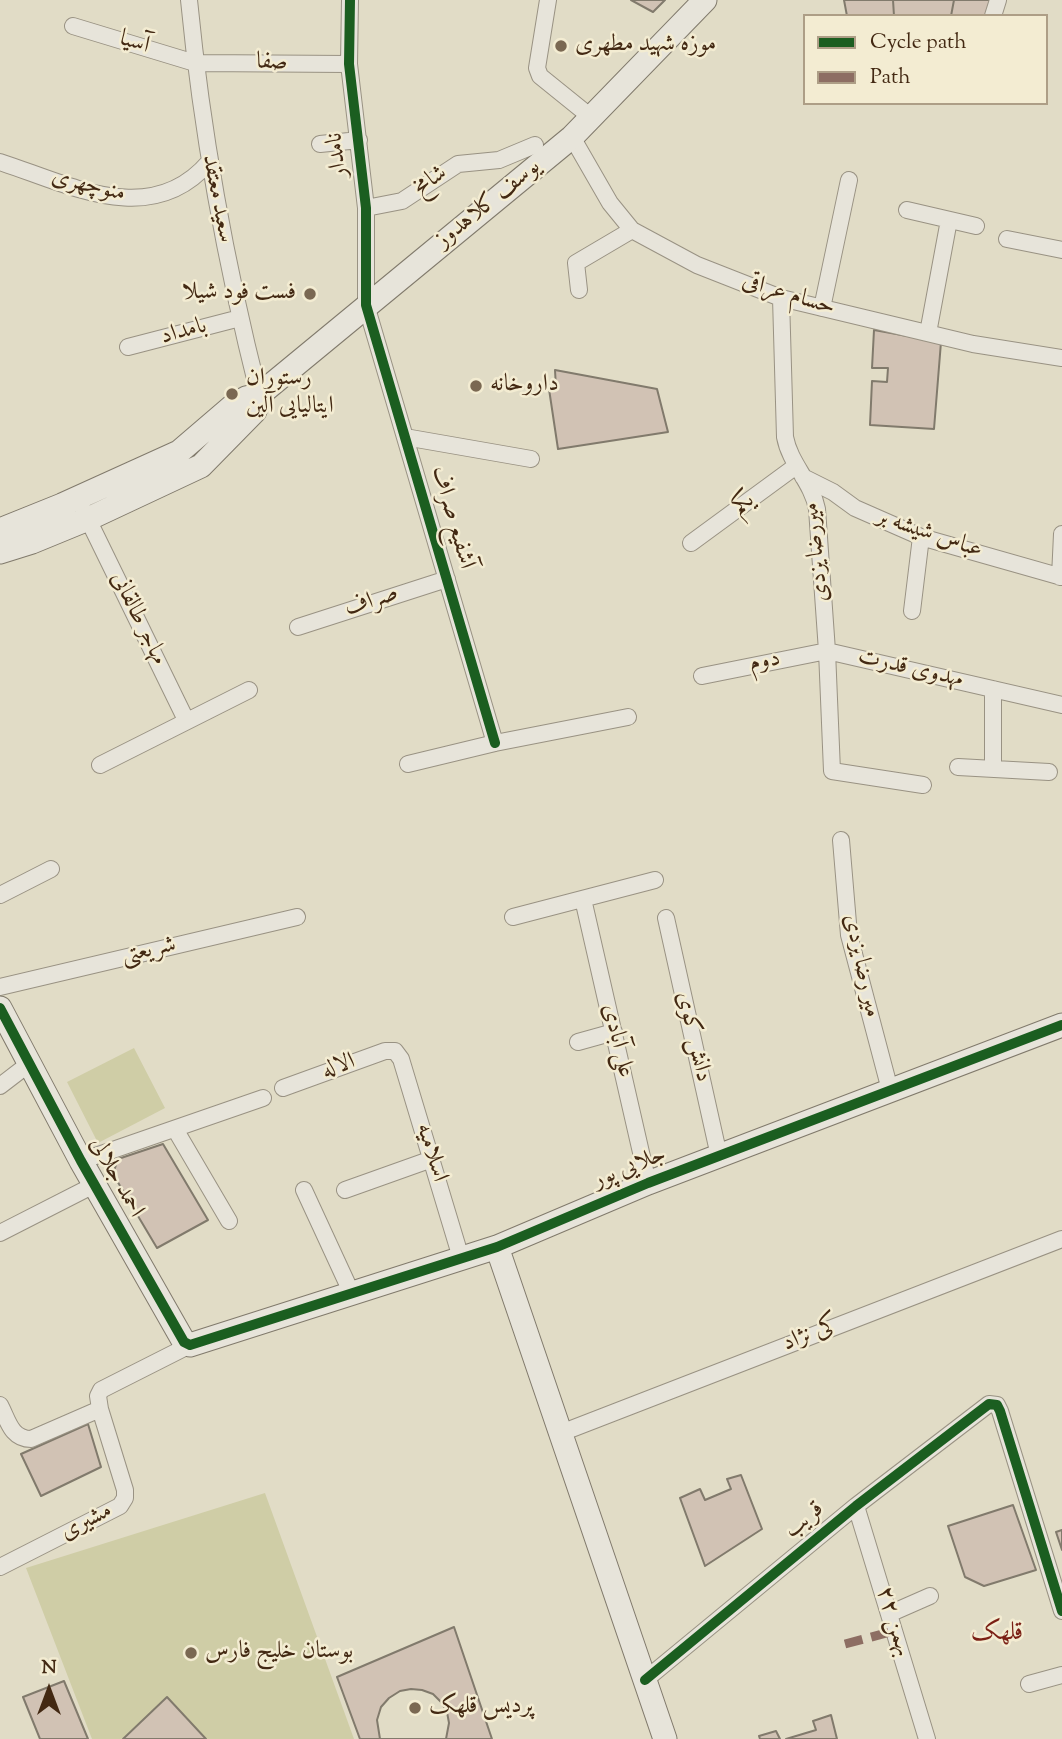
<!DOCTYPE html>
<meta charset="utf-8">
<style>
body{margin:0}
#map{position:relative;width:1062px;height:1739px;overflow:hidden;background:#e1dcc6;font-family:"Sorts Mill Goudy",serif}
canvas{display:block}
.legend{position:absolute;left:803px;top:14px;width:245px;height:91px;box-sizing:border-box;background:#f3ecd2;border:2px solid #ad9e86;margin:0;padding:9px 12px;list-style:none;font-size:21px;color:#432913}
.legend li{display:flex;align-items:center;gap:14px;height:35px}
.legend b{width:35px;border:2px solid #ad9e86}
.north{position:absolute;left:14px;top:1655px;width:70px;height:70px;-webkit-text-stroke:5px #f3ecd2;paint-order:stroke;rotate:0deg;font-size:19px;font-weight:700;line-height:28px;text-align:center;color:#432913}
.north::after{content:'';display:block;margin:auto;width:24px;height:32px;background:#432913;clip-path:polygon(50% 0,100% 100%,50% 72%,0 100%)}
</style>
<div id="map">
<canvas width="1062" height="1739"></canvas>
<ul class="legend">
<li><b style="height:9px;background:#1b5e20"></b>Cycle path</li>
<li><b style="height:9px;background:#8d6e63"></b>Path</li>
</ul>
<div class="north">N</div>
</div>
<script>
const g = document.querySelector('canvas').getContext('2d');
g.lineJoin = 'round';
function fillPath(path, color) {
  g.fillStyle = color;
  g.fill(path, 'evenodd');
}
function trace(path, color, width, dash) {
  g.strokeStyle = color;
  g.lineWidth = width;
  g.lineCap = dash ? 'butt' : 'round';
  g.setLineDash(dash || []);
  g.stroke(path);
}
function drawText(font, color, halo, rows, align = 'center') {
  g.font = font + ' "Sorts Mill Goudy",Amiri,serif';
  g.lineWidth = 5;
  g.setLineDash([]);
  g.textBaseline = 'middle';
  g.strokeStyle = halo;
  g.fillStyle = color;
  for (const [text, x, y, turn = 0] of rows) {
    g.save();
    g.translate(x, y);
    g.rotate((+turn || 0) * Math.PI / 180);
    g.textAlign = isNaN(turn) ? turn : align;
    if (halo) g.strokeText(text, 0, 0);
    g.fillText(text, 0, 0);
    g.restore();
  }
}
const green = new Path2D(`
 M 134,1048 L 165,1108 L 98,1143 L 67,1082 Z
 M 265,1493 L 354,1739 L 92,1739 L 26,1568 Z`);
const building = new Path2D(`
 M 631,0 L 665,0 L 653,12 Z
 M 844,0 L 893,0 L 894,16 L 847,16 Z
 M 893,0 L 954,0 L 951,16 L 894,16 Z
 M 954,0 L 995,0 L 993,16 L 951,16 Z
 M 874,330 L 941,342 L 934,429 L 870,425 L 872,381 L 887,382 L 888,368 L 872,368 Z
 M 555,370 L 657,389 L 668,432 L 558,449 L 549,389 L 556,388 Z
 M 163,1144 L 208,1220 L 157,1248 L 113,1174 L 118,1159 Z
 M 88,1424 L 101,1467 L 41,1496 L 21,1454 Z
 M 741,1475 L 762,1529 L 705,1566 L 680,1498 L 700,1489 L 705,1500 L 731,1489 L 727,1479 Z
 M 1013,1505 L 1036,1570 L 984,1586 L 965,1577 L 948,1526 Z
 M 1062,1530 L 1062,1550 L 1056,1532 Z
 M 454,1627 L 492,1739 L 360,1739 L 337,1677 Z
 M 64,1681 L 88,1739 L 40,1739 L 23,1697 Z
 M 411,1689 L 422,1690 L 433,1694 L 441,1702 L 447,1712 L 449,1723 L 446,1739 L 380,1739 L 377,1720 L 381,1707 L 389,1698 L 400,1691 Z
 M 167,1697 L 206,1739 L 123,1739 Z
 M 831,1715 L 837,1739 L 786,1739 L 816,1730 L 813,1721 Z
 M 776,1731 L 780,1739 L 760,1739 L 759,1736 Z`);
const street = new Path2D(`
 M 189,0 C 202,134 226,265 259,395
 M 350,0 L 349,64 L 366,208 L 366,305 L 495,743
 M 548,0 L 537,68 L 540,76 L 592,118
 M 993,16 L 998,0
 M 73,26 L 195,63 L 349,64
 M 572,137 L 610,203 L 632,230 L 697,265 L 781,298 L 973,344 L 1062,358
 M 320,144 L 359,140
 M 0,162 C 68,184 151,230 209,162
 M 366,208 L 402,201 L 458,164 L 499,160 L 535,145
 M 907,210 L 976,226
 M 1007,239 L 1062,250
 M 579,290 L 576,263 L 632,230
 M 781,298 L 785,437 C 790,464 812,482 817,509 L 827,651 L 832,771 L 923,785
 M 822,308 L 849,180
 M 928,333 L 949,220
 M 128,347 L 240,318
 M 405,437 L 531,459
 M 803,477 L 833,492 L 855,508 L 921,537 L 1062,577
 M 84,511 L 186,720
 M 691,543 L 796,466
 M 1060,577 L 1062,534
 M 912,611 L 921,537
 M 298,627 L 447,579
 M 702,676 L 827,651 L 1062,705
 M 408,764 L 495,743 L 628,717
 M 100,765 L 249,690
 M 958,767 L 1049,772
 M 993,769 L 993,689
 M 841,840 L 849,935 L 890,1090
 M 0,895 L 51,869
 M 583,899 L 648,1183
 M 513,917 L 655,880
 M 666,918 L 719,1156
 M 0,987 L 297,917
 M 578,1042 L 614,1032
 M 0,1086 L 30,1063
 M 283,1088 L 385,1051 L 395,1051 L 401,1059 L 461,1258
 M 175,1129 L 229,1221
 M 81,1161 L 263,1098
 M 304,1190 L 352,1294
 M 345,1190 L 432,1159
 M 0,1233 L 94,1185
 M 0,1405 C 8,1420 11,1439 31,1439 L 100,1409
 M 561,1433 L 1062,1239
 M 856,1506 L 927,1739
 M 0,1567 L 120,1506 L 125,1498 L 125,1490 L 100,1409 L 98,1396 L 101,1390 L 190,1345
 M 889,1614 L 930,1596
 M 645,1680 L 856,1506 L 989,1404 L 997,1405 L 1000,1411 L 1062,1611
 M 1029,1684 L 1062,1675`);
const secondary = new Path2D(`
 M 0,530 L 62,505 L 179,452 L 235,404 L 246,398 L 259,395 L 572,137 L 705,0
 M 0,552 L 32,542 L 88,519 L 201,466 L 255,411 L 259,395
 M 0,1008 L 81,1161 L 184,1342 L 190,1345 L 497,1247 L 648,1183 L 1062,1025
 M 497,1247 L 665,1739`);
const quiet = new Path2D(`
 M 845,1644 L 894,1631`);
const cycleway = new Path2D(`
 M 350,0 L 349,64 L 366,208 L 366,305 L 495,743
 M 0,1008 L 81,1161 L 184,1342 L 190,1345 L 497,1247 L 648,1183 L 1062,1025
 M 645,1680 L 856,1506 L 989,1404 L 997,1405 L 1000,1411 L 1062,1611`);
const markers = [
 [561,46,7,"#7a6852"],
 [310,294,7,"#7a6852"],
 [476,386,7,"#7a6852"],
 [232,394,7,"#7a6852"],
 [191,1653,7,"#7a6852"],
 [415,1708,7,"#7a6852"]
];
const streetNames = [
 ["آسیا",134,44,17],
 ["صفا",272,64,1],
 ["نامدار",339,155,-97],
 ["شامخ",431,182,-34],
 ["منوچهری",88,187,14],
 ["سعید معتقد",216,199,79],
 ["یوسف کلاهدوز",489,205,-39],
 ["حسام عراقی",788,296,17],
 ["بامداد",184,333,-15],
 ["یکم",744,505,-36],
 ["آشفیع صراف",451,518,74],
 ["عباس شیشه بر",929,535,19],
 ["میررضا یزدی",818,552,-96],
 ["صراف",372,603,-18],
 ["مهاجر طالقانی",137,619,64],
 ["دوم",765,663,-11],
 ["مهدوی قدرت",910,670,13],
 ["شریعتی",149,952,-13],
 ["میر رضا یزدی",860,966,78],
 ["دانش کوی",692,1037,77],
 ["علی آبادی",616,1041,77],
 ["الاله",339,1068,-20],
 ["اسلامیه",430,1153,73],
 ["جلایی پور",630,1169,-22],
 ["احمد جلالی",115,1178,61],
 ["کی نژاد",811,1336,-21],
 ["قریب",805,1521,-39],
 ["مشیری",87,1523,-28],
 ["۲۲ بهمن",892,1622,73]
];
const poiNames = [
 ["موزه شهید مطهری",575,46],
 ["فست فود شیلا",296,294,"right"],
 ["رستوران",246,380],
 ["ایتالیایی آلین",246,408],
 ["داروخانه",490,386],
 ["بوستان خلیج فارس",205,1653],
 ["پردیس قلهک",429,1708]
];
const neighbourhoodNames = [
 ["قلهک",997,1635]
];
fillPath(green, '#cfcda6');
fillPath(building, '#d1c2b4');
trace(building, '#817a6c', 2);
trace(street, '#999283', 18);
trace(secondary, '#817a6c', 25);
trace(street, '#e7e4da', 16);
trace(secondary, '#e7e4da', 23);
trace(quiet, '#8d6e63', 9, [18, 9]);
trace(cycleway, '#1b5e20', 10);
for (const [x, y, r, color] of markers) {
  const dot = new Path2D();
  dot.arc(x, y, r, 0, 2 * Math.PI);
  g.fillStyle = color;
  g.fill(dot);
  trace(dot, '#f3ecd2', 2.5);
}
drawText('24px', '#432913', '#f3ecd2', streetNames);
drawText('24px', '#432913', '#f3ecd2', poiNames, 'left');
drawText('26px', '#7a1f14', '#f3ecd2', neighbourhoodNames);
</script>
